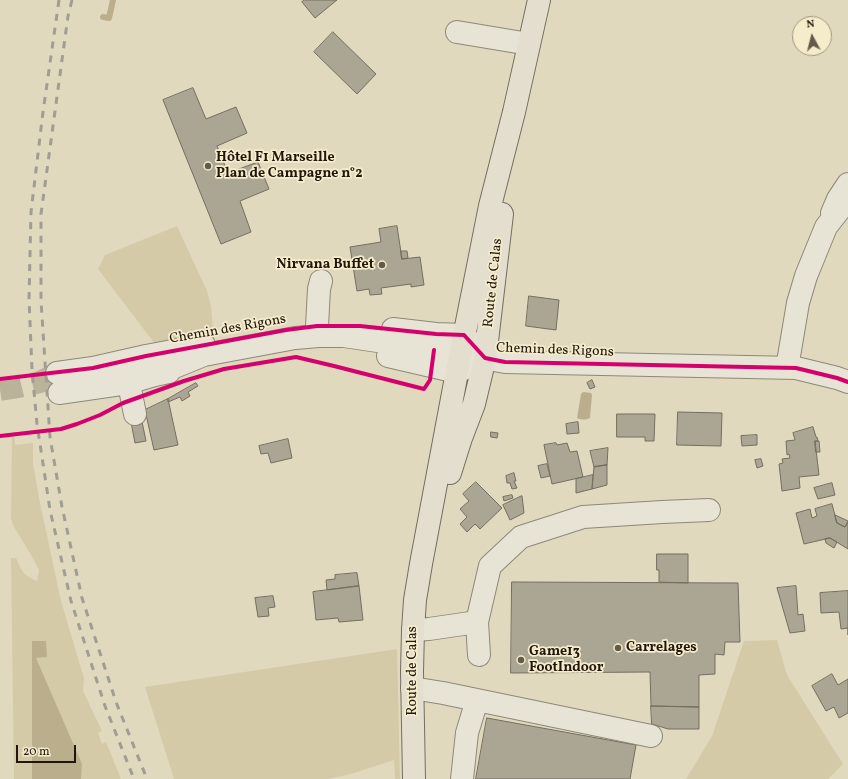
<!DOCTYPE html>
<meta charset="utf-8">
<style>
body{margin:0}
#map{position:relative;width:848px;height:779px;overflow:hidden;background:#e1d9be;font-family:Vollkorn,serif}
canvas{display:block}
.north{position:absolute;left:792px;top:16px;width:40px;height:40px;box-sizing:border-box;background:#f5eccc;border:1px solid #a0967f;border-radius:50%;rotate:353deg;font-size:11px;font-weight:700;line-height:16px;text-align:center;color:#21160c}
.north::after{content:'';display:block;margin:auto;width:14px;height:18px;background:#645a4a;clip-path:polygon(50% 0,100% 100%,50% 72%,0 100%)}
.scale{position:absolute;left:16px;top:745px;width:60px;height:18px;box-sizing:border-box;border:2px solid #21160c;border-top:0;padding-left:5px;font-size:12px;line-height:14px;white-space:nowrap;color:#21160c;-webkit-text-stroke:3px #f5eccc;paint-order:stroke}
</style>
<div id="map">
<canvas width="848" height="779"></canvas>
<div class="north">N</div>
<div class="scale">20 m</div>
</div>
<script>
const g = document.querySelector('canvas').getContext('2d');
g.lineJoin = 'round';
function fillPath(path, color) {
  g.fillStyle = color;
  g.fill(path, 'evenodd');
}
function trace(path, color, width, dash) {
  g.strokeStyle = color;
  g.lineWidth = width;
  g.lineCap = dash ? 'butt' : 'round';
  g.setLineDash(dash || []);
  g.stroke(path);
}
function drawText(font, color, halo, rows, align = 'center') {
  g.font = font + ' Vollkorn,serif';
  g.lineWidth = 3.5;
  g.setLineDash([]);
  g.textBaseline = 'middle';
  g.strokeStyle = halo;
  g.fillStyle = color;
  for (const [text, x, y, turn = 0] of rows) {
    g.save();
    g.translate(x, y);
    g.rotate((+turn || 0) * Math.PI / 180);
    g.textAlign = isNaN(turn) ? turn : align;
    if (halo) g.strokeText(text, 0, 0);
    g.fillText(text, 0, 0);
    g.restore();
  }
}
const green = new Path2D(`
 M 177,226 L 207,291 L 211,306 L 213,333 L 155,344 L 98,269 L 105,255 Z
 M 12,432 L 14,432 L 15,445 L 33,443 L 33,463 L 39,498 L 61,601 L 84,678 L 83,691 L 102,731 L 98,733 L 102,744 L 106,742 L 121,779 L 14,779 L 11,558 L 16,558 C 22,572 23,575 37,581 L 39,570 L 31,555 L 14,527 L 11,519 Z
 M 777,640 L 787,675 L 843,764 L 828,779 L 686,779 L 712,736 L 744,641 Z
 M 397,649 L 400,779 L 395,779 L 394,760 L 351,774 L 328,779 L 174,779 L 145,687 Z`);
const water = new Path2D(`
 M 583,392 L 591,393 L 592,395 L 590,418 C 585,420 582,420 577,418 L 581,394 Z
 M 32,641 L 46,641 L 47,657 L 36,658 L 82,764 L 81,779 L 32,779 Z`);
const stream = new Path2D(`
 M 103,17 L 109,18 L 113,0`);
const building = new Path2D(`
 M 305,0 L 337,0 L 315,18 L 302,2 Z
 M 333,32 L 376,74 L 357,94 L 314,52 Z
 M 193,88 L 206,119 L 236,107 L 247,133 L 217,146 L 228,173 L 258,162 L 269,189 L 240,201 L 251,232 L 221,244 L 163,100 Z
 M 397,226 L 402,259 L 420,257 L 424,285 L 411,287 L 411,284 L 381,288 L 382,294 L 370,295 L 369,289 L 357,291 L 350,247 L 381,242 L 379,229 Z
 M 401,251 L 407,251 L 408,258 L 402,259 Z
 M 529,296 L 559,300 L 556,330 L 526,326 Z
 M 592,380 L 595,387 L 590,389 L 587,383 Z
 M 196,383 L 198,386 L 188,392 L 190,396 L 182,401 L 180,397 L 168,402 L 168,399 Z
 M 168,399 L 178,445 L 154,450 L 145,410 Z
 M 140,412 L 146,441 L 135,443 L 130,417 Z
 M 678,412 L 722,413 L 721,446 L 677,445 Z
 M 617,414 L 655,414 L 654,441 L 645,441 L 645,437 L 617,437 Z
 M 578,422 L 579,433 L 567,434 L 566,424 Z
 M 813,427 L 816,437 L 817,437 L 818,441 L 815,441 L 819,475 L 799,477 L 800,488 L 782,491 L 779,464 L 783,463 L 782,459 L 790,458 L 789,454 L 787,455 L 786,441 L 795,440 L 793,433 Z
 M 491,432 L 498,433 L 497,438 L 491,437 Z
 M 757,435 L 757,445 L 742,446 L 741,436 Z
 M 288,439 L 292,458 L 271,463 L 268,453 L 261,454 L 259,446 Z
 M 815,441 L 819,441 L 820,452 L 816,452 Z
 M 556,443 L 557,445 L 567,443 L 570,452 L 577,451 L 583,477 L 552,484 L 544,445 Z
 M 608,448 L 607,465 L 594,467 L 590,451 Z
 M 761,459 L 763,466 L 757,468 L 755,460 Z
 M 547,464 L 550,476 L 541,478 L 538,466 Z
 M 607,465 L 607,485 L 592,489 L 594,467 Z
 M 514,473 L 516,481 L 514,481 L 517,488 L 512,489 L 510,483 L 507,483 L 506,476 Z
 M 593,475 L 592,489 L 576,493 L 576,479 Z
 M 476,482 L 502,508 L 480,529 L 475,524 L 467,532 L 460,524 L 467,517 L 460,509 L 469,501 L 463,494 Z
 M 832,483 L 835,495 L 818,499 L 814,488 Z
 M 512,495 L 513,498 L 504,501 L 503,497 Z
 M 522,496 L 524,513 L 510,520 L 503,505 Z
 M 832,504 L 837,523 L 845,527 L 848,522 L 848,549 L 830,538 L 804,544 L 796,513 L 810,509 L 812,518 L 817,516 L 815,509 Z
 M 835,515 L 848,521 L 845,527 L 837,523 Z
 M 830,538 L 837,542 L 834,548 L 826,543 L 825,539 Z
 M 657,554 L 688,554 L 688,583 L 659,582 L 659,570 L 657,570 Z
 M 357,573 L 359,586 L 327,590 L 326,580 L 335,579 L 335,575 Z
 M 512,582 L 738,583 L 740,642 L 725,642 L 724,655 L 715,654 L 715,674 L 699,675 L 699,707 L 651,706 L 650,672 L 511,673 Z
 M 359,586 L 363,620 L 339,622 L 338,618 L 316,620 L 313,592 Z
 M 796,586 L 798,615 L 803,614 L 805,631 L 790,633 L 777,588 Z
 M 848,591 L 848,635 L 848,628 L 841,629 L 839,612 L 821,613 L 820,593 Z
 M 273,596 L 275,607 L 268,608 L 269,616 L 258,617 L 255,598 Z
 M 832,674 L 838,685 L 848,679 L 848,713 L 839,718 L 834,707 L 826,711 L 812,686 Z
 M 651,706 L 699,707 L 699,729 L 668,729 L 652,724 Z
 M 487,718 L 636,745 L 630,779 L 476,779 Z`);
const minorTunnel = new Path2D(`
 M 0,390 L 19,387 L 40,382 L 57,373`);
const minor = new Path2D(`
 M 457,32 L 529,44
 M 832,213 L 838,199 L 848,184
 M 317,326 L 319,289 L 321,281
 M 393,329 L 436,334 L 464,335 L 476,348
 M 388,356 L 457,372 L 474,364
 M 787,368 L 798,303 L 806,276 L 826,227 L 840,209 L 848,202
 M 123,370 L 130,389 L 135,414
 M 57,373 L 93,368 L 146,356 L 204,345
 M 155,375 L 204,355 L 295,338 L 319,336 L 344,336 L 431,349 L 505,362 L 796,368 L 837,378 L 848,382
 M 59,393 L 128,383 L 155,375 L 169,372
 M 477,622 L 490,566 L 521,537 L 583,517 L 662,512 L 709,510
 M 413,630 L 429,629 L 477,622 L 479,655
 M 412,688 L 443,693 L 651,736
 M 462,779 L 467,733 L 477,700`);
const major = new Path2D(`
 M 450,473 L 461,438 L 474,404 L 485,358 L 502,214
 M 414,779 L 412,672 L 413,630 L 415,600 L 421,564 L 457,372 L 490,206 L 514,112 L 539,0`);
const rail = new Path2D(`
 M 59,0 L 43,112 L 31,212 L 29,299 L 32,370 L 37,424 L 50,510 L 71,601 L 105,706 L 134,779
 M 72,0 L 68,16 L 41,214 L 41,301 L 49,422 L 50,437 L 62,507 L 82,598 L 116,702 L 147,779`);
const cycleway = new Path2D(`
 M 0,379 L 93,368 L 146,356 L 286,330 L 317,326 L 360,326 L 436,334 L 464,335 L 485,358 L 505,362 L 796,368 L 837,378 L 848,382
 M 0,436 L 61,429 L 77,424 L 100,415 L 123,403 L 184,381 L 224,369 L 296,357 L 334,366 L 424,389 L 430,380 L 434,350`);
const markers = [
 [208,166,4,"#645a4a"],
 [382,265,4,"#645a4a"],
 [618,648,4,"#645a4a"],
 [521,660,4,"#645a4a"]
];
const poiNames = [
 ["Hôtel F1 Marseille",216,158],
 ["Plan de Campagne n°2",216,174],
 ["Nirvana Buffet",374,265,"right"],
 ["Carrelages",626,648],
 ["Game13",529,652],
 ["FootIndoor",529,668]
];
const streetNames = [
 ["Route de Calas",494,283,-84],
 ["Chemin des Rigons",228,330,-10],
 ["Chemin des Rigons",555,351,2],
 ["Route de Calas",413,671,-90]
];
fillPath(green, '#d5caa7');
fillPath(water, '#baae8d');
trace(stream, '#baae8d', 6);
fillPath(building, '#aba593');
trace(building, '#746e60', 1);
trace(minorTunnel, '#bbb29a', 22, [22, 11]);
trace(minor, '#8e8878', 24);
trace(major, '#746e60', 24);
trace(minor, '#e7e3d5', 22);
trace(major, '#e3dece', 22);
trace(rail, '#a09d92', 3, [7, 7]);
trace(cycleway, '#d6006c', 4);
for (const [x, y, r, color] of markers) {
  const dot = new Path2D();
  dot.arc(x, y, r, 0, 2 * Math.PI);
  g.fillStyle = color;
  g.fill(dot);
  trace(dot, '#f5eccc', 1.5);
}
drawText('bold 14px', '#21160c', '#f5eccc', poiNames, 'left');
drawText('14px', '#21160c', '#f5eccc', streetNames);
</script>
